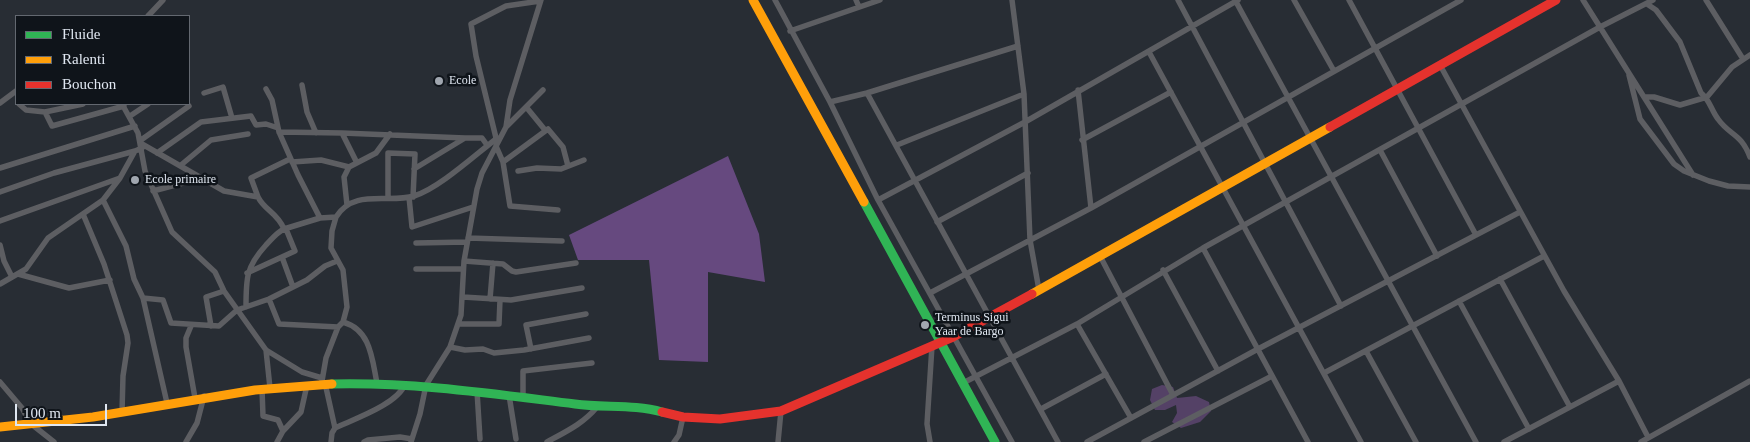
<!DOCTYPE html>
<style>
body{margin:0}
#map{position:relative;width:1750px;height:442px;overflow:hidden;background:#282d34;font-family:"Times New Roman",serif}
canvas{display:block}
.legend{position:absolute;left:15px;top:15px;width:175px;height:90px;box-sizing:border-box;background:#0f141a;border:1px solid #636870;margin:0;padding:6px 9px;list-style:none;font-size:15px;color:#e0e7f1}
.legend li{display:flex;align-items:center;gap:10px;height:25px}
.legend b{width:25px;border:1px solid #636870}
.scale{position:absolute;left:15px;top:404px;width:92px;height:22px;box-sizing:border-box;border:2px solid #e0e7f1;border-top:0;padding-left:6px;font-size:15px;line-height:18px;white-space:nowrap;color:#e0e7f1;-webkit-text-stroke:4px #0f141a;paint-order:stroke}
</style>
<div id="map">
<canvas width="1750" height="442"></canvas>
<ul class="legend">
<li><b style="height:6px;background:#30b455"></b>Fluide</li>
<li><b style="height:6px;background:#ff9f0a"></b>Ralenti</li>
<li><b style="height:6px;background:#e5322d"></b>Bouchon</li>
</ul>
<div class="scale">100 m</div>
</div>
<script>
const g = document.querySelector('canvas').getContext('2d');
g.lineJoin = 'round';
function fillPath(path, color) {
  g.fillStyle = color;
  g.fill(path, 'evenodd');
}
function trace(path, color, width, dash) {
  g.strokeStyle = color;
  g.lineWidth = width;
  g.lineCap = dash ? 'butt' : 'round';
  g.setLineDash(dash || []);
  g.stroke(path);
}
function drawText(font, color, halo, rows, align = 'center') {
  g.font = font + ' "Times New Roman",serif';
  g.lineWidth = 5;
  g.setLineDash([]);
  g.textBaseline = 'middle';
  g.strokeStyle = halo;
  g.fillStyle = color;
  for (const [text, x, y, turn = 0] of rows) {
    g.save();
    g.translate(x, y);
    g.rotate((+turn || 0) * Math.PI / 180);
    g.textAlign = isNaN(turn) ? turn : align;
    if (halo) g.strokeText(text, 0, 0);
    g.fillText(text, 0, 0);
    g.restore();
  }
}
const green = new Path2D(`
 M 1162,385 L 1173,387 L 1177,398 L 1196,396 L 1209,402 L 1211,411 L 1200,422 L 1181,428 L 1172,422 L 1177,413 L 1176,405 L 1165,410 L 1155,410 L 1150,400 L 1152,389 Z`);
const forest = new Path2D(`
 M 728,156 L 759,234 L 765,282 L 708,272 L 708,362 L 659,360 L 649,260 L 578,260 L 569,235 Z`);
const street = new Path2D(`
 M 775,0 L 830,102 L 878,200 L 1012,442
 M 856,0 L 859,7
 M 1012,0 L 1024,94 L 1030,240 L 1039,290
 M 1178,0 L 1341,306
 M 1235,0 L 1476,442
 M 1294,0 L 1334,71
 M 1349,0 L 1476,235
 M 1583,0 L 1693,175
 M 1706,0 L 1743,59
 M 1647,4 L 1656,10 L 1680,42 L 1701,93 C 1710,100 1711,110 1718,119 C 1730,136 1741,133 1750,157
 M 148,16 L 163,0
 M 790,31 L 880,0
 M 1149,52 L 1361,442
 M 1440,65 L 1564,291 L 1619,381 L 1648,437
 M 1629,75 L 1640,119 L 1674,164 L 1684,171 L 1709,181 L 1728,186 L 1750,187
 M 302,85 L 307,112 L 316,133
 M 266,89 L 272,100 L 279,132 L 298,175 L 320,218
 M 1078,90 L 1091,208
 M 204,93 L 223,87 L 232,118
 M 867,93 L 1058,442
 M 1645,97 L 1654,97 L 1680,105 L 1707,97 L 1732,67 L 1750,55
 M 830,102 L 867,93 L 1018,46
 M 0,103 L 16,91
 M 19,104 L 26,110 L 45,112 L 52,126 L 124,106
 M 122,104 L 138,133 L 145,171 L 172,232 L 215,272 L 224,291 L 266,350 L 302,372 L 322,378
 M 527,108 L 545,130
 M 45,112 L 83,104
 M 130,116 L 148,104
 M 506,127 L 543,90
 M 279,132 L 342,133 L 356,161
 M 342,133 L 465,138
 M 141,140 L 189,106
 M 1082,140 L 1171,92
 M 497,142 L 476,56 L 471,24 L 506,6 L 540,1
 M 142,144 L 224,191 L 258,197 C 265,211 277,212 284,229 L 320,218 L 336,217 C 354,188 388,204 414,196 C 438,189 475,155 496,139
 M 897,145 L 1024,94
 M 496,146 L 503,162 L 510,206 L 558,210
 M 1380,150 L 1437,256
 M 157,153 L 201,122 L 251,116 L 256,125 L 266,124 L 278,128
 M 292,162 L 321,160 L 349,167
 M 503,162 L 548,129 L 563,147 L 568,166
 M 181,165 L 211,140 L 248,134
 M 0,168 L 135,126
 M 414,169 L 465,138 L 482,138 L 487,145
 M 518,171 L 537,168 L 561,169 L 584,160
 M 153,191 L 202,178
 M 0,192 L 54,173 L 135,151
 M 258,197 L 251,178 L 290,159
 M 409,197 L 412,227 L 473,207
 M 388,198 L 388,153 L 415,154 L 413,197
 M 103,200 L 126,246 L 134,279 L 143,298 L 167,403
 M 878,200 L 1025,122 L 1238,0
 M 347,205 L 344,177 L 349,167 L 376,153 L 390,134
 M 83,214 L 104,264 L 127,335 L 128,343 L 123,376 L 122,412
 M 0,221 L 120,178
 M 937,222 L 1028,173
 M 468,238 L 562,241
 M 416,243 L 467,242
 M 0,245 L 4,261 L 12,277
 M 1203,248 L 1308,442
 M 1100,256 L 1173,395
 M 282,257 L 293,287
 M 464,261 L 503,264 L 512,271 L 516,272 L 576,263
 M 416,269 L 463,269
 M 1163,270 L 1218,371
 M 247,273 L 295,251 L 286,229
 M 18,274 L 69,288 L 110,280
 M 1500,279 L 1570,407
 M 0,284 L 26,269 L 48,238 L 103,200 L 120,178 L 135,151 L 142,148
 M 930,293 L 1091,208 L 1461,0
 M 463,297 L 511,300 L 582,288
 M 143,298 L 163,300 L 171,323 L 219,326 L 237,310 L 269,299 L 307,280 L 325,266 L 337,261
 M 269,299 L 279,324 L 338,327
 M 490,299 L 493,263
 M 1459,301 L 1529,429
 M 246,307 C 246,278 246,267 266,245 C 272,239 276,233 284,229
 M 343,322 C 371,330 372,359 377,383
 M 458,324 L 499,324 L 500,300
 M 1077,324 L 1131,418
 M 191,326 L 186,338 L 186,347 L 195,398
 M 211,326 L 206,297 L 224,291
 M 450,347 L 465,350 L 483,349 L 494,353 L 524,350 L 589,338
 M 531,349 L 526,325 L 586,314
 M 266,350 L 270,388
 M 1366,351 L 1416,442
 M 1324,373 L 1544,256
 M 322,381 L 326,358 L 338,327 L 343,322 L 347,307 L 343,270 L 331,248 L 332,231 L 336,217
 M 0,382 L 22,408 L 30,423 L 54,442
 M 325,383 L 335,428
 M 963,383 L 1077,324 L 1203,248 L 1600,27 L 1653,0
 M 262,389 L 263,416 L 278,420 L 283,431 L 277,442
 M 477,391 L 480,439
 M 509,395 L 516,439
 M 523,396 L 523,371 L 592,363
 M 1041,409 L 1106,374
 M 283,431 L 301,412 L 307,385
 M 186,442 L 197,423 L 204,396
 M 331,442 L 332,433 L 335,428 C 354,419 398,404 405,384
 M 364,442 L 368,440 L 400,437 L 412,439
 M 411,442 L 420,414 L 426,385 L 450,347 L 461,315 L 464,261 L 477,189 L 482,173 L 506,127 L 510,100 L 541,0
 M 547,442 C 565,432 583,424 597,407
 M 674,442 L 679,435 L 683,417
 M 778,442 L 781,411
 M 930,442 L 927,424 L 932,346
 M 1087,442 L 1258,349 L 1520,212
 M 1144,442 L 1272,376
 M 1504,442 L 1619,381
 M 1641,442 L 1750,381`);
const fast = new Path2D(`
 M 864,202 L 995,442
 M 332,384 C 415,382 494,394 575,404 C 604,408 634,404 662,412`);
const slow = new Path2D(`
 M 753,0 L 864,202
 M 1032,294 L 1330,127
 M 0,427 L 93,417 L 255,390 L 332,384`);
const jam = new Path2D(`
 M 1330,127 L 1556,0
 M 662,412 L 683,417 L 720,419 L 781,411 L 953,337 L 1032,294`);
const markers = [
 [439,81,5,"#a0a6af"],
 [135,180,5,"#a0a6af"],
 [925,325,5,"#a0a6af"]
];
const poiNames = [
 ["Ecole",449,81],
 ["Ecole primaire",145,180],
 ["Terminus Sigui",935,318],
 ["Yaar de Bargo",935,332]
];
fillPath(green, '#544166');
fillPath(forest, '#66497f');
trace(street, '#5d5e62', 5.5);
trace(fast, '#30b455', 9);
trace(slow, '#ff9f0a', 9);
trace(jam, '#e5322d', 9);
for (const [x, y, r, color] of markers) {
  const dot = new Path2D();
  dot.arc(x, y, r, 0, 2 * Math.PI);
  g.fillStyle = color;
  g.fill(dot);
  trace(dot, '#0f141a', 2);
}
drawText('12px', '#e0e7f1', '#0f141a', poiNames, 'left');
</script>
